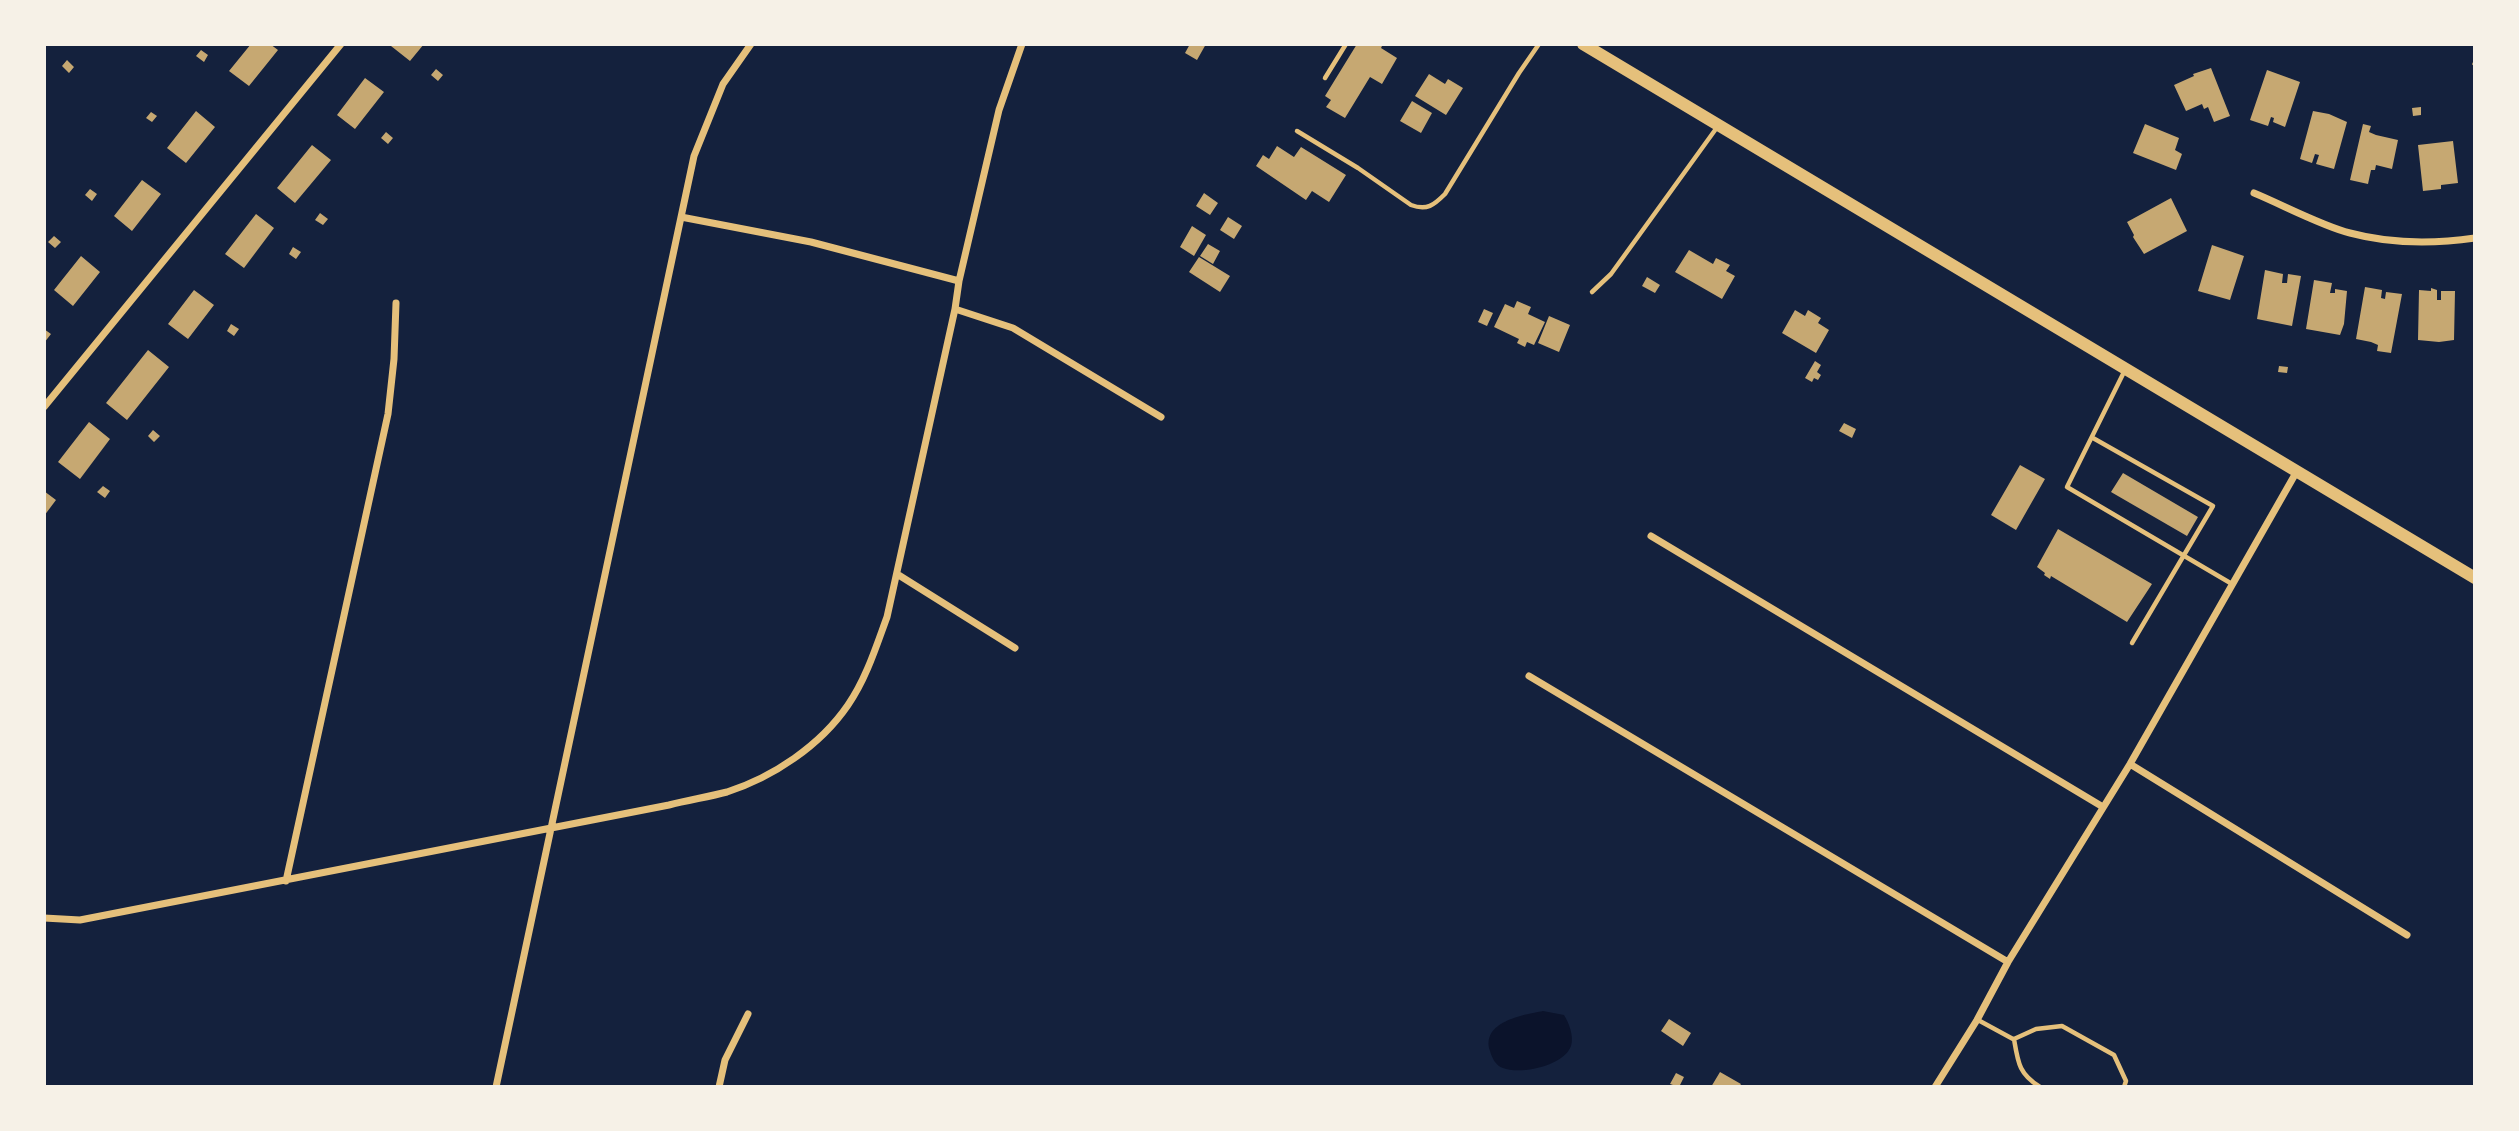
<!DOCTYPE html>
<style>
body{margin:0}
#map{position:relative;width:2519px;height:1131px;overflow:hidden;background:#14213d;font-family:Mulish,sans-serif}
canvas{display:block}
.frame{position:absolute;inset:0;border:46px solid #f6f1e7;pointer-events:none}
</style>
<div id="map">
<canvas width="2519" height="1131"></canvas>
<div class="frame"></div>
</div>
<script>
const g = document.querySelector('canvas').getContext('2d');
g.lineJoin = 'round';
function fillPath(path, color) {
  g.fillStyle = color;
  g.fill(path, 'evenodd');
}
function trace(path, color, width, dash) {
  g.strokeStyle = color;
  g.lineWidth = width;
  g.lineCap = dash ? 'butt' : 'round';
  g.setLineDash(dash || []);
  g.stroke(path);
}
const water = new Path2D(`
 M 1543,1011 L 1564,1015 C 1569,1023 1574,1036 1571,1046 C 1564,1066 1520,1075 1503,1068 C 1496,1066 1492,1058 1490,1051 C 1481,1022 1522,1015 1543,1011 Z`);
const building = new Path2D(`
 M 251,44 L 270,44 L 278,50 L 249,86 L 229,71 Z
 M 393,44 L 424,44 L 410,61 L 391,46 Z
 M 1190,44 L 1206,44 L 1197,60 L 1185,53 Z
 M 1357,44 L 1383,44 L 1381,48 L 1397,58 L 1382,84 L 1370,77 L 1345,118 L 1326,107 L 1331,100 L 1325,96 Z
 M 201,50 L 208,55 L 204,62 L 196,56 Z
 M 67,60 L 74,67 L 69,73 L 62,66 Z
 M 2211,68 L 2230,116 L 2214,122 L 2208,107 L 2204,109 L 2202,104 L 2186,111 L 2174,85 L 2194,76 L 2193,74 Z
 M 436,69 L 443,75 L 438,81 L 431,75 Z
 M 2267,70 L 2300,82 L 2285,127 L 2273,122 L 2274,118 L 2271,117 L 2268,126 L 2250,120 Z
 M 1429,74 L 1445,84 L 1448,79 L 1463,88 L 1446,115 L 1415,96 Z
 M 365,78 L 384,92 L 355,129 L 337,115 Z
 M 1412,101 L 1432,113 L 1421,133 L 1400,121 Z
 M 2421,107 L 2421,115 L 2413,116 L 2412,108 Z
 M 196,111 L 215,127 L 186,163 L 167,148 Z
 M 2313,111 L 2329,114 L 2347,122 L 2334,169 L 2316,164 L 2319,155 L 2315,154 L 2312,163 L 2300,159 Z
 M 151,112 L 157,116 L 152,122 L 146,118 Z
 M 2145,124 L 2179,138 L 2175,150 L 2182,154 L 2176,170 L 2133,153 Z
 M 2363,124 L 2371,126 L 2369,132 L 2376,135 L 2398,140 L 2392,169 L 2376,165 L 2375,170 L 2371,170 L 2368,184 L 2350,180 Z
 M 386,132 L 393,138 L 388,144 L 381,138 Z
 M 2453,141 L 2458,183 L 2441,185 L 2441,189 L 2423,191 L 2418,145 Z
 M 312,145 L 331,160 L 295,203 L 277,188 Z
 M 1277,146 L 1294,157 L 1301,147 L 1346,175 L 1329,202 L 1312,191 L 1306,200 L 1256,166 L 1263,155 L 1269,159 Z
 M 142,180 L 161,194 L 132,231 L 114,216 Z
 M 90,189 L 97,194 L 92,201 L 85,195 Z
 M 1204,193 L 1218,203 L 1210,215 L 1196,206 Z
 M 2171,198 L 2187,231 L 2144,254 L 2133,237 L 2134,235 L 2127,222 Z
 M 320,213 L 328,219 L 323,225 L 315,220 Z
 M 256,214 L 274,228 L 244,268 L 225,254 Z
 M 1228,217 L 1242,226 L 1234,239 L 1220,230 Z
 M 1192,226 L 1206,235 L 1194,256 L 1180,247 Z
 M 54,236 L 61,242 L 55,248 L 48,242 Z
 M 1208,244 L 1220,251 L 1213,264 L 1200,256 Z
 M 2212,245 L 2244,256 L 2230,300 L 2198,291 Z
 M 293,247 L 301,252 L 296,259 L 289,254 Z
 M 1689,250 L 1713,264 L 1716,258 L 1730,265 L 1726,271 L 1735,276 L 1722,299 L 1675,272 Z
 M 81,256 L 100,272 L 73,306 L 54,290 Z
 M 1199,257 L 1230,276 L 1220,292 L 1189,272 Z
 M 2265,270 L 2283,274 L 2282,283 L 2287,283 L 2288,274 L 2301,276 L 2292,326 L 2257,319 Z
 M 1647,277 L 1660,285 L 1655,293 L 1642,286 Z
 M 2314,280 L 2332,283 L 2330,293 L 2335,293 L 2335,289 L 2347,291 L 2344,324 L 2340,335 L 2306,329 Z
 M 2365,287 L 2382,290 L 2381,298 L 2385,299 L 2386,292 L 2402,294 L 2391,353 L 2377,351 L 2378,345 L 2371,342 L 2356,339 Z
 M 2431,288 L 2437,290 L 2437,300 L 2441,300 L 2441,291 L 2455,291 L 2454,340 L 2439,342 L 2418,340 L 2419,290 L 2431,291 Z
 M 194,290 L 214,305 L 188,339 L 168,324 Z
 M 1517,301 L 1531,307 L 1528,314 L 1545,322 L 1534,345 L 1527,342 L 1525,347 L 1517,343 L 1519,339 L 1494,327 L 1505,304 L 1514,308 Z
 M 1484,309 L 1493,313 L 1487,326 L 1478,322 Z
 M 1795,310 L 1805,316 L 1808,310 L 1821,318 L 1818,323 L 1829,330 L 1816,353 L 1782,333 Z
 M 1549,316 L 1570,325 L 1559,352 L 1538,343 Z
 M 231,324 L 239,329 L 234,336 L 227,331 Z
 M 44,329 L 51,334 L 44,343 Z
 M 148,350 L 169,367 L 127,420 L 106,403 Z
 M 1815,361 L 1821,365 L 1817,372 L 1821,375 L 1818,380 L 1814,378 L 1812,382 L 1805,378 Z
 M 2279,366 L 2288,367 L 2287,373 L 2278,372 Z
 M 89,422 L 110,439 L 80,479 L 58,462 Z
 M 1844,423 L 1856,429 L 1852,438 L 1839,431 Z
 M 153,430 L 160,436 L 154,442 L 148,436 Z
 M 2020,465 L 2045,479 L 2016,530 L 1991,515 Z
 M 2123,473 L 2198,517 L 2187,536 L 2111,492 Z
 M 103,486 L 110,491 L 105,498 L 97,492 Z
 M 44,491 L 56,500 L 44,516 Z
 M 2058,529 L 2152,584 L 2127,622 L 2051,576 L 2050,579 L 2044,575 L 2045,573 L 2037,567 Z
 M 1669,1019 L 1691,1033 L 1683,1046 L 1661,1031 Z
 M 1720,1072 L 1741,1084 L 1739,1087 L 1711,1087 Z
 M 1676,1073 L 1684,1077 L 1679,1087 L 1670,1084 Z`);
const path = new Path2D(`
 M 2474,64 L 2475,62`);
const service = new Path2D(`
 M 1325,78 L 1346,44
 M 1297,131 L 1358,168 L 1411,205 C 1427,211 1434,205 1445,194 L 1519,73 L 1539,44
 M 1592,292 L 1611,274 L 1718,126
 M 2124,372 L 2067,487 L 2232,584
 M 2093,438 L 2213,506 L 2132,643
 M 1978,1020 L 2013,1039
 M 2014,1039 L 2036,1029 L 2062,1026 L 2114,1055 L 2126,1081 L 2124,1087
 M 2014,1039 C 2018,1063 2019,1074 2040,1087`);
const minor = new Path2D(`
 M 2254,193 C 2283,205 2322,226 2350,233 C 2391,244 2434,244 2475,238
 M 681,217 L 811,242 L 959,281
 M 955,309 L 1013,328 L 1161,417
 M 44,407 L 341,44
 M 1651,536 L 2103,807
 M 897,574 L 1015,648
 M 1529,676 L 2008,962
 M 2130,764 L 2407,935
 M 286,881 L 388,414 L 394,359 L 396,303
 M 44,918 L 80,920 L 669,805 C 688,800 708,797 727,792 C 773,777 820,746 848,705 C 866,679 876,647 887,617 L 955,309 L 959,281 L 999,110 L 1022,44
 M 496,1087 L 694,156 L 723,84 L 751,44
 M 719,1087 L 725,1060 L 748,1014
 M 1935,1087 L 1977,1020 L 2008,962 L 2130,764 L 2297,471`);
const secondary = new Path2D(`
 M 1583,44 L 2475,578`);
fillPath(water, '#0b132b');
fillPath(building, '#c6a872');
trace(path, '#e5c07b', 3.5);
trace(service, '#e5c07b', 4.5);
trace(minor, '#e5c07b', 7);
trace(secondary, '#e5c07b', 12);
</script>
